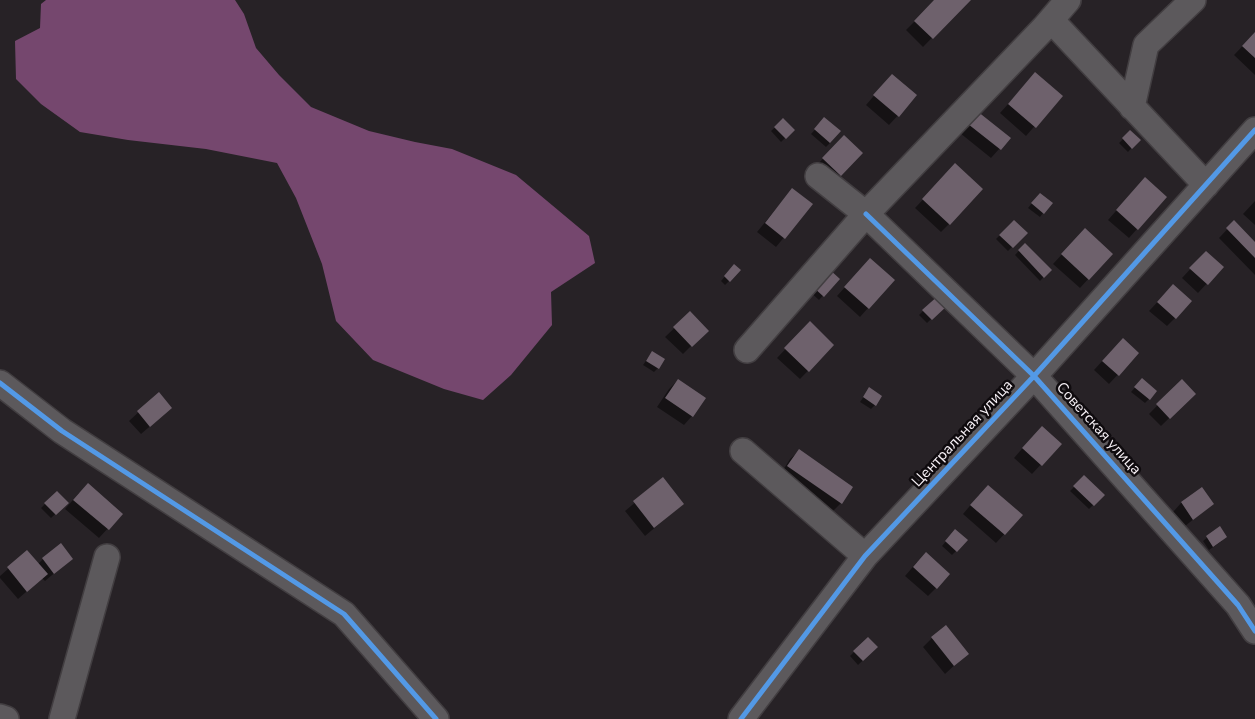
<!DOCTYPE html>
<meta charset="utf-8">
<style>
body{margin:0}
canvas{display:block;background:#272226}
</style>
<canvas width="1255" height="719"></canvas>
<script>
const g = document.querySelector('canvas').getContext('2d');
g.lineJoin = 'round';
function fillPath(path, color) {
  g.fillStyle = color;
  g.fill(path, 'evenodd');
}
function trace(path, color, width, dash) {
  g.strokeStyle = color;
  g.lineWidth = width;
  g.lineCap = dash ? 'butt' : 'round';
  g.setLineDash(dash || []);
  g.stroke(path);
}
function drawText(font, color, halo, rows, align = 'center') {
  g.font = font + ' "Nunito Sans",sans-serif';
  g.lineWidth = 5;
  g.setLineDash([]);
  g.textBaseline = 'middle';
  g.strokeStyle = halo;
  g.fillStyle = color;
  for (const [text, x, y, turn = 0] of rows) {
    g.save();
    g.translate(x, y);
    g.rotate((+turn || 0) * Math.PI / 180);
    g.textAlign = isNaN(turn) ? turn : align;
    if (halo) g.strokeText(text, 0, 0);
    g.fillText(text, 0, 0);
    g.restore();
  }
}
const water = new Path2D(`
 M 46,0 L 235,0 L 244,14 L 256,48 L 279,75 L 311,107 L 369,131 L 415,142 L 452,149 L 516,175 L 589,236 L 595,263 L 551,292 L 552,325 L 511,375 L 483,400 L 444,389 L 373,360 L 336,321 L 322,264 L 296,198 L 277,163 L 206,149 L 128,140 L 80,132 L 41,104 L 16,79 L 15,41 L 40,28 L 41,4 Z`);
const shadow = new Path2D(`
 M 936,0 L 969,0 L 923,47 L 906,30 Z
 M 1255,33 L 1255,75 L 1234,55 Z
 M 1027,83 L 1061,96 L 1026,136 L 1000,113 Z
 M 884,84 L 916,96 L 889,125 L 866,105 Z
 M 783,120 L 793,130 L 781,142 L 771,131 Z
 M 969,122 L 1009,138 L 991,158 L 960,133 Z
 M 821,123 L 830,143 L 826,147 L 811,134 Z
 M 1130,132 L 1139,140 L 1128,152 L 1119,143 Z
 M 844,137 L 861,153 L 831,184 L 814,168 Z
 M 947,174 L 949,224 L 941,232 L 915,208 Z
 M 1137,187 L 1137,229 L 1129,238 L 1108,220 Z
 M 1036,198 L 1043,213 L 1040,217 L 1028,208 Z
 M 784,199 L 811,205 L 776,247 L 757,232 Z
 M 1255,201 L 1255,225 L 1243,214 Z
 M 1014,221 L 1026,233 L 1008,251 L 996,239 Z
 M 1234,222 L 1255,244 L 1255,275 L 1219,238 Z
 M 1076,239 L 1111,254 L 1080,288 L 1053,264 Z
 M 1025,244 L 1050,270 L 1040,281 L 1015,255 Z
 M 1206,252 L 1222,267 L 1198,293 L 1182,278 Z
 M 734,266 L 739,271 L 725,285 L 721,281 Z
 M 862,268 L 868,308 L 860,317 L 837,296 Z
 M 838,279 L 819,300 L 809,291 Z
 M 1165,294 L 1175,318 L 1167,326 L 1149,311 Z
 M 938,296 L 946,305 L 927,323 L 919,315 Z
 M 690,313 L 707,330 L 683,354 L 665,337 Z
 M 810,323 L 833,345 L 800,379 L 777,358 Z
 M 1114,348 L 1138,353 L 1109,384 L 1094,370 Z
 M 652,352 L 658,368 L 654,372 L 643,365 Z
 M 678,380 L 692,416 L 684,425 L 657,407 L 669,389 Z
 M 1181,381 L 1194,394 L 1161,426 L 1149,414 Z
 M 1138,384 L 1149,399 L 1145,403 L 1131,392 Z
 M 869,389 L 875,405 L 871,409 L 860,402 Z
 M 158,394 L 162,416 L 141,434 L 129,421 Z
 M 1033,436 L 1060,444 L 1032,474 L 1014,458 Z
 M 799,451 L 841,503 L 832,512 L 780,475 L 790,459 Z
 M 1084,477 L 1103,495 L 1089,509 L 1070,491 Z
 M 663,479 L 683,504 L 645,536 L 625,511 Z
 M 1202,489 L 1212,504 L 1184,527 L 1173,512 L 1181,503 Z
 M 56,493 L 67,503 L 51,518 L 41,508 Z
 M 79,493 L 121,514 L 99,538 L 65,509 Z
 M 979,495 L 1021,516 L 996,543 L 963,514 Z
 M 1219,528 L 1222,541 L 1209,550 L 1203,541 Z
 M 951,535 L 956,551 L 952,555 L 942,546 Z
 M 27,552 L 38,564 L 43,559 L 71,559 L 45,581 L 42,578 L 18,599 L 0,578 L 0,576 Z
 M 917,562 L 936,588 L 928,596 L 905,576 Z
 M 868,638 L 877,647 L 858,665 L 850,656 Z
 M 932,638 L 958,662 L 945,674 L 923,647 Z`);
const building = new Path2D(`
 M 934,0 L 971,0 L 933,39 L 914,21 Z
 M 1255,32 L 1255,58 L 1242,46 Z
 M 1035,72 L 1063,96 L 1036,128 L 1008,104 Z
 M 892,74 L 917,95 L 899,117 L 873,95 Z
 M 977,111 L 1011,138 L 1001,150 L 968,124 Z
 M 824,117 L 841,131 L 830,143 L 814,129 Z
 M 783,118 L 795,130 L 786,139 L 774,127 Z
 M 1130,130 L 1141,140 L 1132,149 L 1122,138 Z
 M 844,135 L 863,153 L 841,176 L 822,158 Z
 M 955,163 L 983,189 L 950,225 L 922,199 Z
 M 1145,177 L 1167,197 L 1138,230 L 1116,210 Z
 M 792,188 L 813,204 L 785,239 L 765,223 Z
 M 1040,193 L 1053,203 L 1044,214 L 1031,203 Z
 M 1014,220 L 1028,233 L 1013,248 L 999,235 Z
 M 1234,220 L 1255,242 L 1255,258 L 1226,228 Z
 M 1085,228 L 1113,254 L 1089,280 L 1061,254 Z
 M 1025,243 L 1052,270 L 1044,278 L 1018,250 Z
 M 1206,251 L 1224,267 L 1208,285 L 1189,268 Z
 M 870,258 L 895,280 L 869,309 L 844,287 Z
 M 734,264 L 741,270 L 730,282 L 724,276 Z
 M 829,269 L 840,279 L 824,297 L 812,286 Z
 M 1173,284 L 1192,301 L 1176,319 L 1157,302 Z
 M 939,295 L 948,305 L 932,320 L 922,310 Z
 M 690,311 L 709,331 L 692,347 L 673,327 Z
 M 810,321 L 834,345 L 809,372 L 784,348 Z
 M 1123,338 L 1139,353 L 1119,376 L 1102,361 Z
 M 652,351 L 665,359 L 659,369 L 646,361 Z
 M 1142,378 L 1157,391 L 1150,400 L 1134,387 Z
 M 678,379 L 706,398 L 693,417 L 665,398 Z
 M 1182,379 L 1196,394 L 1170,419 L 1156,404 Z
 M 869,387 L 882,396 L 876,406 L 863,397 Z
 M 159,392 L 172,408 L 150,427 L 137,411 Z
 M 1042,426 L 1062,444 L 1042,466 L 1022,448 Z
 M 799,449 L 853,487 L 842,504 L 787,466 Z
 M 1084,475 L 1105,495 L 1094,506 L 1073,486 Z
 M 663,477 L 684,504 L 654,528 L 633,501 Z
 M 88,483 L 123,514 L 109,530 L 73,500 Z
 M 988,485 L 1023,515 L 1005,535 L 970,505 Z
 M 1202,487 L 1214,504 L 1193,520 L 1181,502 Z
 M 57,491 L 69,503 L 56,515 L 44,503 Z
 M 1220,526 L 1227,537 L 1213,547 L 1206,536 Z
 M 955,529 L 968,540 L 957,552 L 945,541 Z
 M 61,543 L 73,559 L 54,574 L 42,558 Z
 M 27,550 L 48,574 L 27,592 L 7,567 Z
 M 926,552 L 950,574 L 937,589 L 913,567 Z
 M 946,625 L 969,654 L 954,666 L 931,637 Z
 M 868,637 L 878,647 L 863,661 L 853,651 Z`);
const minor = new Path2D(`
 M 1051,20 L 1206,185
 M 1132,107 L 1146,45 L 1193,0
 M 818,176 L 866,214 L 1034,376 L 1238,605 L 1255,631
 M 747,350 L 866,214 L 1044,28 L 1068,0
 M 0,383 L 62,431 L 344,614 L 436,719
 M 743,451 L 865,556
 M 0,717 L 6,719
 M 62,719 L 107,557
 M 741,719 L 865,556 L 1034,376 L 1255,130`);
const cycleway = new Path2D(`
 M 866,214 L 1034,376 L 1238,605 L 1255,631
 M 0,383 L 62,431 L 344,614 L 436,719
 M 741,719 L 865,556 L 1034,376 L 1255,130`);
const streetNames = [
 ["Советская улица",1098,429,48],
 ["Центральная улица",963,434,-47]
];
fillPath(water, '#75476e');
fillPath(shadow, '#0007');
fillPath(building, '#6e616c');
trace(minor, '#423e41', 28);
trace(minor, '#5c595c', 25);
trace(cycleway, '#5399e6', 5);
drawText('15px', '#f8f2f7', '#0f0b0e', streetNames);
</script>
